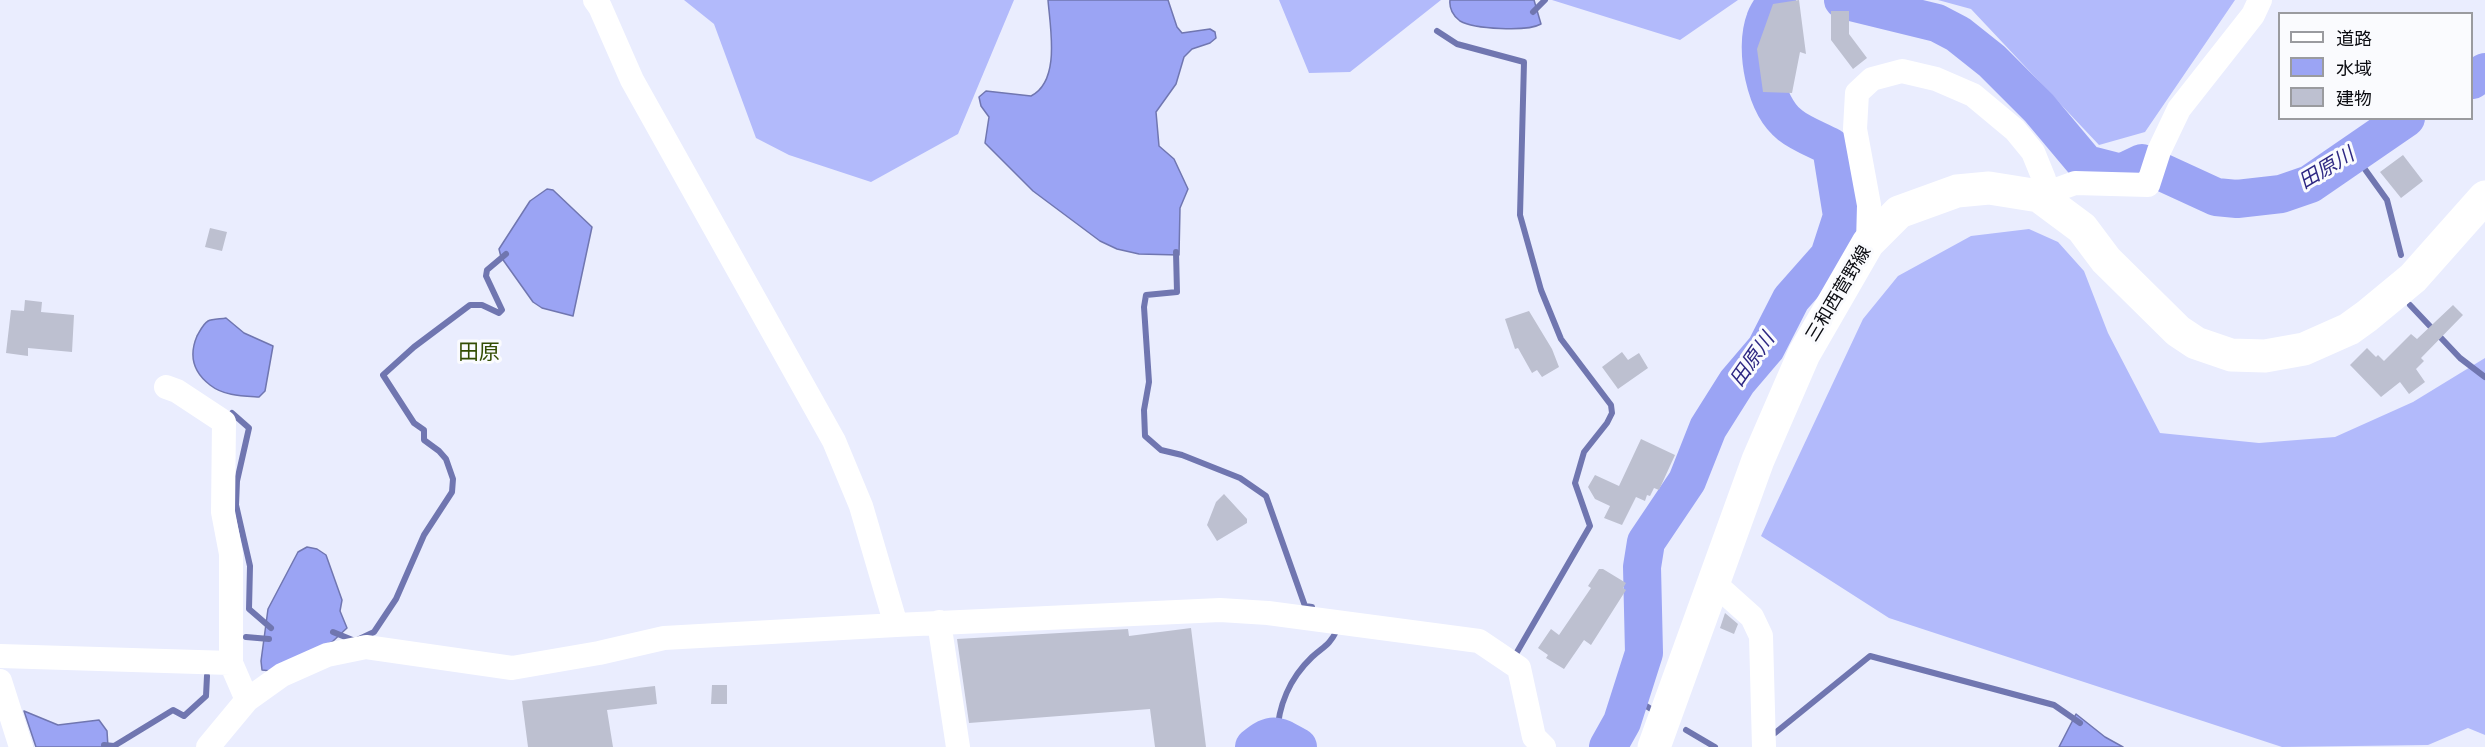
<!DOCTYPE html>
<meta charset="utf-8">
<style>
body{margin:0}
#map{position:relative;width:2485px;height:747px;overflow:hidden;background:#eaedfe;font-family:"Space Grotesk","Noto Sans JP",sans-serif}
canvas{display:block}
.legend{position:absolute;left:2278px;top:12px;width:195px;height:108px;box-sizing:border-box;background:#fafbfe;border:2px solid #9a9b9f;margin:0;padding:8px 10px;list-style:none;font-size:18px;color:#0a0b10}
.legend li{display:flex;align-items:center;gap:12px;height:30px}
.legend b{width:30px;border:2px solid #9a9b9f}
</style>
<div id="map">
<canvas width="2485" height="747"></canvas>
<ul class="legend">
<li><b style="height:8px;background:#fff"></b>道路</li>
<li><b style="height:16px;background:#9ba4f4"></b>水域</li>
<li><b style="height:16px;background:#bdc0d0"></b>建物</li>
</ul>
</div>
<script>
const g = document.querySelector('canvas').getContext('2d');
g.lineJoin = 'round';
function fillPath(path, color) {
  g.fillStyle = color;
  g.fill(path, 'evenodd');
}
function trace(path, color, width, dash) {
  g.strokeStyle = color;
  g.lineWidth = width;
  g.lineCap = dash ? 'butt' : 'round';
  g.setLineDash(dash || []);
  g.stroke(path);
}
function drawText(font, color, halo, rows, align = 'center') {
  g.font = font + ' "Space Grotesk","Noto Sans JP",sans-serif';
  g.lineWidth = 6;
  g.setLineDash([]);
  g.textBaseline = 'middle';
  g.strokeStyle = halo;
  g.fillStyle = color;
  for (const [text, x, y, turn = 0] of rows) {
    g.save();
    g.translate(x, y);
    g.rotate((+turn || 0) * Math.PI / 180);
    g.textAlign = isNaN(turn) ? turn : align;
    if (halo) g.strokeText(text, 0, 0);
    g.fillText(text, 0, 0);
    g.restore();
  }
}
const forest = new Path2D(`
 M 684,0 L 1014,0 L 958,134 L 871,182 L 789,155 L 756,138 L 714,24 Z
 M 1279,0 L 1441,0 L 1350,72 L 1309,73 Z
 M 1552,0 L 1738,0 L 1680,40 Z
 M 1938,0 L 2235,0 L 2145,132 L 2099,145 L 1971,9 Z
 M 2029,229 L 2058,242 L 2084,271 L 2108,333 L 2160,433 L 2259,443 L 2335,437 L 2413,402 L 2485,358 L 2485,735 L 2468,728 L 2428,745 L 2282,747 L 1889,618 L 1761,536 L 1863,319 L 1898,276 L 1971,236 Z`);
const water = new Path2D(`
 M 1048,0 L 1168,0 L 1177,27 L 1182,33 L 1210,29 L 1215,32 L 1216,38 L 1210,43 L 1192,49 L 1184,57 L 1176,84 L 1156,112 L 1159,146 L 1174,159 L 1188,189 L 1180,208 L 1179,255 L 1139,254 L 1117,249 L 1100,241 L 1033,191 L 985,143 L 989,117 L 981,106 L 979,97 L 986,91 L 1031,96 C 1061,81 1050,27 1048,0 Z
 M 1450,0 L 1534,0 L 1541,24 C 1527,32 1474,29 1460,21 C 1453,16 1449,8 1450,0 Z
 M 547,189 L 553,190 L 592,227 L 573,316 L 542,308 L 533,302 L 501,257 L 499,249 L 530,201 Z
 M 226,318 L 244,333 L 273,346 L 265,391 L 259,397 C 242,396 224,396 210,385 C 193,372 189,355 197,336 C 200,331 203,324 208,321 C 212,319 221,319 226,318 Z
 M 307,547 L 317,549 L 326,555 L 342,600 L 340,611 L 347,628 L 332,642 L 271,671 L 262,670 L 261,661 L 268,609 L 298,552 Z
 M 24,711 L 58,725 L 99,720 L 107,731 L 108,747 L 36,747 Z
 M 2076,714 L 2105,737 L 2123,747 L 2059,747 Z`);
const stream = new Path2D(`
 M 1533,12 L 1545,0
 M 1437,31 L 1457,44 L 1524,62 L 1520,215 L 1541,290 L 1561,339 L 1611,405 L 1612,413 L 1607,423 L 1584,452 L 1575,483 L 1590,526 L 1513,659
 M 2354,154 L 2387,200 L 2401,255
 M 2142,163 L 2147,151
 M 1176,252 L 1177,292 L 1146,295 L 1144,307 L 1149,382 L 1144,410 L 1145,436 L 1161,450 L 1182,455 L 1240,478 L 1266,496 L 1305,606 L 1312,607
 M 2410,305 L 2460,358 L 2485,377
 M 232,413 L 249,428 L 237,481 L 236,505 L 250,566 L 249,609 L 271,628
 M 333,632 L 355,641 L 374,632 L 396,599 L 424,535 L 452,492 L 453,479 L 446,459 L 439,451 L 424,440 L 424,430 L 414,423 L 383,375 L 414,347 L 470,305 L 482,305 L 499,313 L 502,310 L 486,276 L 487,270 L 506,254
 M 246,637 L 269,639
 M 1632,697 L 1651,709
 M 1686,730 L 1715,747
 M 1775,733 L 1870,656 L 2054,705 L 2080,723
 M 1277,736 C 1278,706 1290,678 1312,657 C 1324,646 1329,646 1337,630
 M 104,745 L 114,746 L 173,710 L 184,716 L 206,696 L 207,676`);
const river = new Path2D(`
 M 1843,0 L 1937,23 L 1958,34 L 1992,61 L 2039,108 L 2086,164 L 2121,173 L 2142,163 L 2216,197 L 2237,199 L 2281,194 L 2310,184 L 2406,118
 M 2472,80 L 2485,72
 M 1254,747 C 1273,730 1278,736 1298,747
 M 1608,747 L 1622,722 L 1644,653 L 1642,567 L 1646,542 L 1687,481 L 1708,428 L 1737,382 L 1766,348 L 1791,299 L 1829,256 L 1842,216 L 1831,147 C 1818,140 1801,134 1790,125 C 1765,106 1754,49 1765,20 C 1767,13 1773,6 1777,0`);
const building = new Path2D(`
 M 1799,0 L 1806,54 L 1800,52 L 1792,93 L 1763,92 L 1757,49 L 1773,4 Z
 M 1831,11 L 1849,11 L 1849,34 L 1867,58 L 1853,69 L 1831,40 Z
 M 2403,155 L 2423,181 L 2401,198 L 2380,172 Z
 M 210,228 L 227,232 L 222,251 L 205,247 Z
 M 25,300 L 42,302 L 41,312 L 74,315 L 72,352 L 28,348 L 28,356 L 6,353 L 11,310 L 24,311 Z
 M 2453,305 L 2463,315 L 2421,358 L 2424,361 L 2416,369 L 2425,382 L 2409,394 L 2400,382 L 2381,397 L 2350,365 L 2367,348 L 2376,357 L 2378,355 L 2384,361 L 2411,334 L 2417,339 Z
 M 1529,311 L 1552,349 L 1559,367 L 1542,377 L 1537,370 L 1532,373 L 1518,348 L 1515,349 L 1505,319 Z
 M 1622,352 L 1628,360 L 1639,353 L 1648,368 L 1618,389 L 1602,367 Z
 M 1641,439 L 1675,455 L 1659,490 L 1654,488 L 1650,496 L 1647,495 L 1645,501 L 1636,497 L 1622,525 L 1604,518 L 1610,506 L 1595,499 L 1588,487 L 1595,475 L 1619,486 Z
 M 1224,494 L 1247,519 L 1247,523 L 1217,541 L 1207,525 L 1216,502 Z
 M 1599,569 L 1603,569 L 1626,583 L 1623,588 L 1626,590 L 1591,645 L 1584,640 L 1564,669 L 1546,658 L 1548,655 L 1538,648 L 1551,629 L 1559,635 L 1591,588 L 1588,586 Z
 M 1725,613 L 1738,624 L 1734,634 L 1720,628 Z
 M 1191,628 L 1206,747 L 1155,747 L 1150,709 L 969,723 L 957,639 L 1128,629 L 1129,636 Z
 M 712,685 L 727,685 L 727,704 L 711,704 Z
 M 655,686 L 657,704 L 607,710 L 613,747 L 528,747 L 522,701 Z`);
const street = new Path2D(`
 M 595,0 L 600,7 L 632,80 L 834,441 L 861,506 L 896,625 L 1220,610 L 1268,613 L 1479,641 L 1519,668 L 1534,737 L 1544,747
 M 2039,196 L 2075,183 L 2148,185 L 2159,151 L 2179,109 L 2253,15 L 2260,0
 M 1868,243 L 1869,205 L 1855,129 L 1857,93 L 1872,79 L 1902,71 L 1936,79 L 1973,95 L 2015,130 L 2033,152 L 2044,179 L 2039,196
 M 166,387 L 177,391 L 224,422 L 223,512 L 231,554 L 231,663
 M 1714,583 L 1752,617 L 1761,636 L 1764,747
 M 939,622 L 958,747
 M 0,656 L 231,663 L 247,700
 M 0,681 L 21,747
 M 208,747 L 247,700 L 282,675 L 327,655 L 366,647 L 512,668 L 599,653 L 664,638 L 896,625`);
const secondary = new Path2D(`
 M 1654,747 L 1758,460 L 1804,354 L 1868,243 L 1899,212 L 1957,191 L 1989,188 L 2039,196 L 2082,228 L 2106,260 L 2178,331 L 2196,343 L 2231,355 L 2265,356 L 2304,349 L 2349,329 L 2367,316 L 2413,278 L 2485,197`);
const streetNames = [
 ["三和西菅野線",1839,294,-59]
];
const waterNames = [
 ["田原川",2327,169,-31],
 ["田原川",1753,360,-55]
];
const quarterNames = [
 ["田原",479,353]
];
fillPath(forest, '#b2bafb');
fillPath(water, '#9ba4f4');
trace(water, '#7076b0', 1.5);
trace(stream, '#7076b0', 6);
trace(river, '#9ba4f4', 38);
fillPath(building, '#bdc0d0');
trace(street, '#fff', 24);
trace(secondary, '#fff', 33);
drawText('18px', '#0a0b10', '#fafbfe', streetNames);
drawText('italic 20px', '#2e2883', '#fafbfe', waterNames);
drawText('21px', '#334d02', '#fafbfe', quarterNames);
</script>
